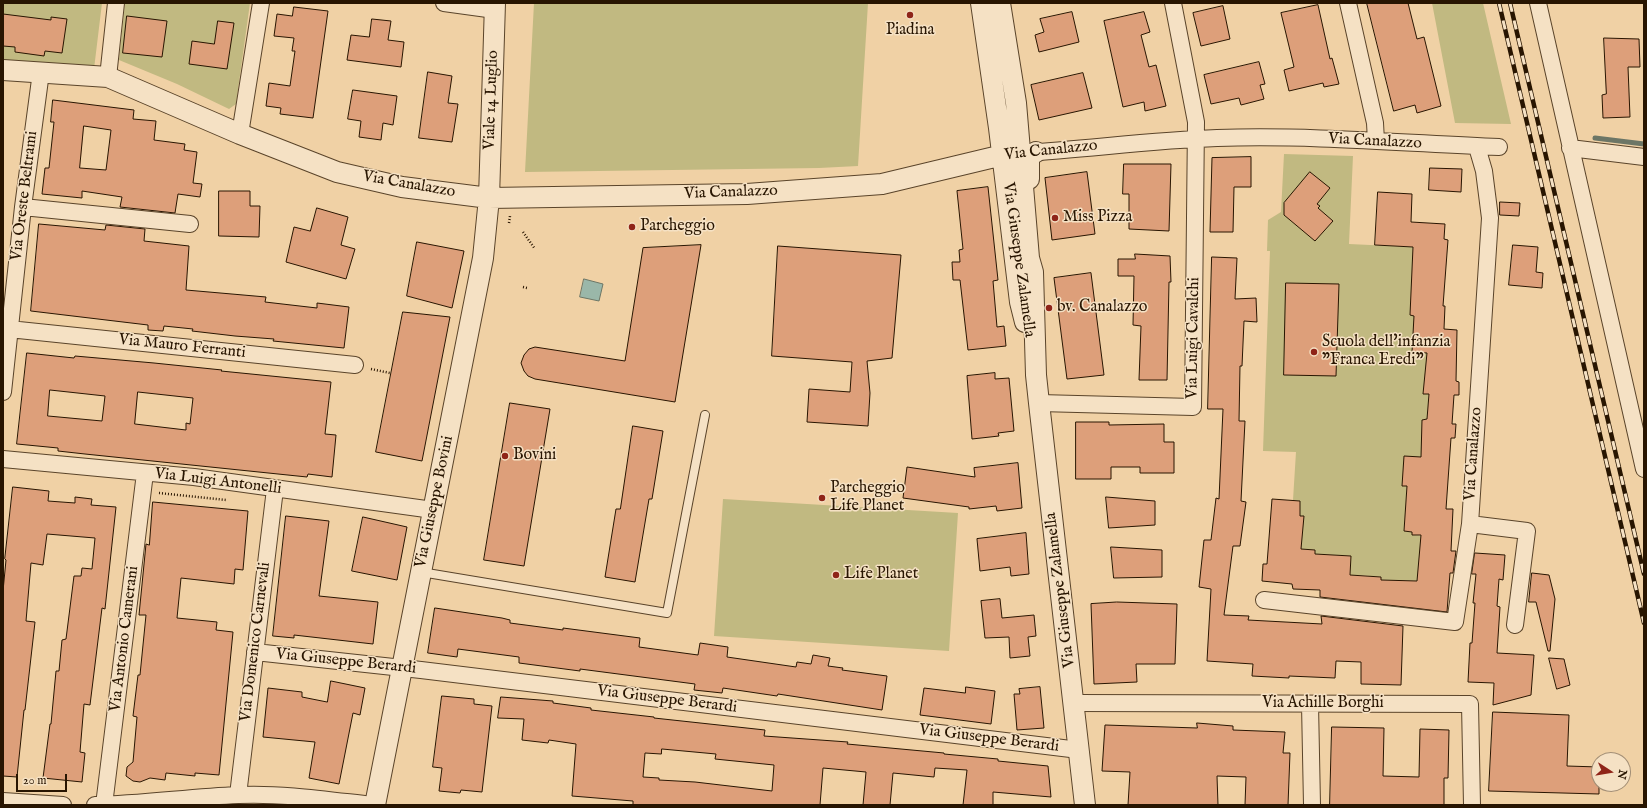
<!DOCTYPE html>
<style>
body{margin:0}
#map{position:relative;width:1647px;height:808px;overflow:hidden;background:#f0d1a5;font-family:"IM FELL English",serif}
canvas{display:block}
.frame{position:absolute;inset:0;border:4px solid #281501;pointer-events:none}
.north{position:absolute;left:1591px;top:752px;width:40px;height:40px;box-sizing:border-box;background:#f5e1c4;border:1px solid #a38f76;border-radius:50%;rotate:102deg;font-size:11px;font-weight:700;line-height:16px;text-align:center;color:#281501}
.north::after{content:'';display:block;margin:auto;width:14px;height:18px;background:#8f2418;clip-path:polygon(50% 0,100% 100%,50% 72%,0 100%)}
.scale{position:absolute;left:16px;top:774px;width:51px;height:18px;box-sizing:border-box;border:2px solid #281501;border-top:0;padding-left:5px;font-size:12px;line-height:14px;white-space:nowrap;color:#281501;-webkit-text-stroke:3px #f5e1c4;paint-order:stroke}
</style>
<div id="map">
<canvas width="1647" height="808"></canvas>
<div class="frame"></div>
<div class="north">N</div>
<div class="scale">20 m</div>
</div>
<script>
const g = document.querySelector('canvas').getContext('2d');
g.lineJoin = 'round';
function fillPath(path, color) {
  g.fillStyle = color;
  g.fill(path, 'evenodd');
}
function trace(path, color, width, dash) {
  g.strokeStyle = color;
  g.lineWidth = width;
  g.lineCap = dash ? 'butt' : 'round';
  g.setLineDash(dash || []);
  g.stroke(path);
}
function drawText(font, color, halo, rows, align = 'center') {
  g.font = font + ' "IM FELL English",serif';
  g.lineWidth = 3;
  g.setLineDash([]);
  g.textBaseline = 'middle';
  g.strokeStyle = halo;
  g.fillStyle = color;
  for (const [text, x, y, turn = 0] of rows) {
    g.save();
    g.translate(x, y);
    g.rotate((+turn || 0) * Math.PI / 180);
    g.textAlign = isNaN(turn) ? turn : align;
    if (halo) g.strokeText(text, 0, 0);
    g.fillText(text, 0, 0);
    g.restore();
  }
}
const green = new Path2D(`
 M 3,3 L 102,3 L 94,69 L 3,63 Z
 M 125,3 L 250,3 L 236,104 L 229,109 L 177,84 L 119,60 Z
 M 534,3 L 868,3 L 858,166 L 819,168 L 525,172 Z
 M 1432,3 L 1483,3 L 1511,124 L 1455,123 Z
 M 1284,154 L 1353,156 L 1349,244 L 1413,247 L 1410,315 L 1414,316 L 1431,353 L 1426,366 L 1423,393 L 1429,394 L 1427,419 L 1422,420 L 1422,443 L 1425,457 L 1407,486 L 1404,531 L 1412,532 L 1412,535 L 1425,536 L 1421,581 L 1381,580 L 1381,577 L 1360,575 L 1350,578 L 1351,556 L 1315,554 L 1315,550 L 1298,549 L 1300,501 L 1293,500 L 1296,452 L 1263,451 L 1270,251 L 1267,251 L 1268,220 L 1281,212 Z
 M 723,499 L 958,513 L 949,651 L 714,636 Z`);
const water = new Path2D(`
 M 584,279 L 603,284 L 599,301 L 580,297 Z`);
const stream = new Path2D(`
 M 1595,138 L 1644,144`);
const building = new Path2D(`
 M 1367,3 L 1408,3 L 1417,39 L 1424,37 L 1441,106 L 1417,113 L 1415,105 L 1394,111 Z
 M 1318,5 L 1330,59 L 1332,58 L 1339,84 L 1324,87 L 1323,83 L 1289,91 L 1284,70 L 1294,67 L 1281,13 Z
 M 1223,6 L 1230,39 L 1201,46 L 1193,13 Z
 M 294,7 L 328,11 L 313,118 L 280,114 L 281,108 L 266,106 L 269,83 L 290,86 L 295,51 L 292,51 L 294,38 L 274,36 L 277,14 L 292,16 Z
 M 1072,12 L 1079,42 L 1039,52 L 1035,35 L 1044,32 L 1040,19 Z
 M 1144,12 L 1150,32 L 1141,35 L 1149,67 L 1156,65 L 1166,106 L 1145,111 L 1144,102 L 1123,107 L 1104,21 Z
 M 3,14 L 51,20 L 51,17 L 67,19 L 62,53 L 45,51 L 44,56 L 15,52 L 15,47 L 3,46 Z
 M 127,16 L 167,21 L 162,57 L 123,53 Z
 M 372,19 L 391,21 L 388,40 L 404,42 L 401,67 L 347,60 L 351,35 L 369,37 Z
 M 218,21 L 234,23 L 227,69 L 189,64 L 192,41 L 214,44 Z
 M 1604,38 L 1639,39 L 1640,67 L 1628,67 L 1630,117 L 1603,118 L 1602,95 L 1606,94 Z
 M 1259,62 L 1265,84 L 1260,85 L 1264,99 L 1241,105 L 1239,98 L 1211,104 L 1204,75 Z
 M 428,72 L 452,76 L 448,103 L 458,104 L 452,142 L 419,138 Z
 M 1083,73 L 1092,108 L 1039,120 L 1031,85 Z
 M 353,90 L 397,96 L 393,125 L 383,123 L 381,140 L 359,137 L 361,121 L 348,119 Z
 M 53,100 L 134,110 L 133,119 L 156,121 L 154,140 L 185,144 L 184,150 L 197,152 L 193,183 L 202,184 L 200,197 L 178,194 L 175,213 L 120,207 L 122,197 L 82,191 L 82,198 L 42,194 L 45,168 L 49,168 L 54,122 L 51,122 ZM 84,126 L 111,130 L 106,170 L 80,168 Z
 M 1251,157 L 1251,187 L 1234,187 L 1233,232 L 1210,232 L 1212,158 Z
 M 1124,164 L 1171,164 L 1169,231 L 1129,229 L 1129,194 L 1123,194 Z
 M 1430,168 L 1462,169 L 1461,192 L 1429,190 Z
 M 1087,172 L 1095,234 L 1052,240 L 1045,178 Z
 M 1310,172 L 1330,188 L 1317,204 L 1320,206 L 1318,208 L 1333,221 L 1315,241 L 1284,215 L 1284,203 Z
 M 988,187 L 998,280 L 993,281 L 997,327 L 1004,326 L 1006,346 L 968,350 L 960,280 L 953,280 L 952,262 L 960,262 L 959,250 L 963,249 L 957,191 Z
 M 219,191 L 250,191 L 250,206 L 260,206 L 259,237 L 219,236 Z
 M 1378,192 L 1412,194 L 1411,222 L 1445,224 L 1444,239 L 1448,240 L 1443,306 L 1445,306 L 1444,329 L 1457,330 L 1456,381 L 1459,382 L 1459,395 L 1454,395 L 1452,424 L 1456,424 L 1455,438 L 1451,438 L 1446,509 L 1453,509 L 1451,551 L 1456,551 L 1453,573 L 1450,573 L 1447,612 L 1320,597 L 1320,590 L 1293,589 L 1292,584 L 1262,581 L 1263,564 L 1267,564 L 1272,499 L 1300,501 L 1300,516 L 1304,516 L 1301,549 L 1315,550 L 1315,554 L 1351,556 L 1350,575 L 1381,577 L 1381,580 L 1417,581 L 1421,535 L 1412,535 L 1412,532 L 1404,531 L 1407,486 L 1402,486 L 1404,456 L 1421,457 L 1422,420 L 1427,419 L 1429,394 L 1423,394 L 1427,353 L 1412,352 L 1414,316 L 1410,315 L 1413,247 L 1375,245 Z
 M 1500,202 L 1520,203 L 1519,216 L 1500,215 Z
 M 317,208 L 348,217 L 341,245 L 355,249 L 346,279 L 286,262 L 294,227 L 310,231 Z
 M 39,224 L 105,230 L 106,225 L 145,229 L 144,241 L 189,246 L 186,290 L 266,297 L 265,302 L 317,308 L 317,303 L 349,307 L 344,348 L 273,341 L 274,339 L 235,336 L 192,331 L 193,329 L 164,326 L 163,331 L 148,330 L 148,325 L 31,311 Z
 M 417,242 L 464,251 L 452,308 L 407,296 Z
 M 701,245 L 675,402 L 535,379 L 528,376 L 524,371 L 521,363 L 524,355 L 529,349 L 535,347 L 625,361 L 643,248 Z
 M 1513,245 L 1538,247 L 1536,272 L 1543,273 L 1542,288 L 1509,285 Z
 M 778,246 L 901,255 L 892,358 L 867,361 L 870,393 L 868,426 L 807,422 L 809,389 L 850,392 L 852,362 L 772,356 Z
 M 1135,254 L 1170,256 L 1171,282 L 1169,282 L 1167,380 L 1139,380 L 1141,326 L 1133,325 L 1134,276 L 1118,276 L 1118,259 L 1135,259 Z
 M 1212,257 L 1237,258 L 1235,299 L 1256,298 L 1257,322 L 1244,321 L 1242,366 L 1240,366 L 1239,421 L 1245,421 L 1241,501 L 1246,502 L 1240,546 L 1233,546 L 1224,615 L 1249,616 L 1248,620 L 1322,624 L 1321,616 L 1403,626 L 1401,685 L 1361,684 L 1361,662 L 1336,661 L 1335,678 L 1289,676 L 1289,678 L 1252,676 L 1253,664 L 1207,661 L 1211,589 L 1199,587 L 1204,540 L 1211,540 L 1216,498 L 1219,499 L 1223,409 L 1208,409 Z
 M 1091,273 L 1104,375 L 1067,379 L 1054,278 Z
 M 1286,283 L 1339,284 L 1336,376 L 1284,375 Z
 M 403,312 L 450,317 L 422,461 L 376,452 Z
 M 27,353 L 74,358 L 75,356 L 154,363 L 222,370 L 221,371 L 331,382 L 325,434 L 336,435 L 332,477 L 308,474 L 307,477 L 85,454 L 58,451 L 58,448 L 17,444 ZM 50,390 L 105,396 L 102,421 L 48,416 ZM 138,392 L 193,398 L 190,424 L 186,423 L 186,430 L 135,424 Z
 M 995,373 L 995,379 L 1009,378 L 1014,431 L 998,433 L 999,436 L 972,439 L 967,376 Z
 M 510,403 L 550,409 L 524,566 L 484,560 Z
 M 1076,422 L 1109,422 L 1109,425 L 1164,424 L 1164,442 L 1174,442 L 1174,473 L 1140,473 L 1140,467 L 1111,467 L 1111,479 L 1076,479 Z
 M 633,426 L 663,431 L 652,499 L 649,499 L 635,582 L 605,577 L 616,509 L 620,509 Z
 M 1018,463 L 1022,508 L 997,511 L 996,506 L 969,509 L 969,507 L 903,498 L 907,467 L 975,477 L 974,468 Z
 M 13,487 L 49,491 L 48,501 L 75,503 L 75,497 L 92,499 L 91,505 L 116,507 L 105,609 L 102,608 L 90,705 L 84,704 L 80,752 L 85,753 L 82,782 L 43,778 L 50,724 L 51,724 L 56,671 L 59,671 L 62,640 L 66,639 L 74,576 L 81,576 L 82,568 L 92,569 L 95,538 L 47,534 L 43,565 L 31,563 L 26,621 L 35,622 L 25,710 L 24,710 L 17,777 L 3,776 L 3,591 L 6,560 L 5,559 Z
 M 1106,497 L 1155,501 L 1155,525 L 1109,528 Z
 M 153,502 L 248,511 L 243,570 L 235,569 L 234,584 L 181,578 L 177,618 L 217,622 L 216,630 L 233,632 L 219,775 L 195,773 L 195,776 L 166,773 L 165,780 L 150,778 L 140,782 L 133,781 L 126,776 L 127,767 L 133,762 L 137,717 L 133,716 L 138,675 L 140,675 L 146,615 L 139,615 L 146,544 L 149,545 Z
 M 286,516 L 329,521 L 319,596 L 378,602 L 373,644 L 294,635 L 294,638 L 273,636 Z
 M 363,517 L 407,527 L 397,580 L 352,571 Z
 M 1026,533 L 1029,574 L 1011,576 L 1010,567 L 980,571 L 977,539 Z
 M 1111,547 L 1162,550 L 1162,577 L 1114,578 Z
 M 1475,553 L 1505,555 L 1503,580 L 1499,579 L 1497,606 L 1500,607 L 1497,653 L 1534,655 L 1531,695 L 1493,705 L 1494,683 L 1468,682 L 1470,643 L 1472,643 L 1475,603 L 1473,603 L 1476,574 L 1472,574 Z
 M 1532,573 L 1549,575 L 1555,599 L 1550,651 L 1548,651 L 1536,602 L 1529,602 Z
 M 1000,599 L 1002,618 L 1034,615 L 1036,636 L 1028,637 L 1030,656 L 1010,658 L 1009,637 L 985,638 L 981,601 Z
 M 1117,602 L 1177,604 L 1175,664 L 1136,664 L 1137,682 L 1094,684 L 1091,604 Z
 M 435,608 L 502,618 L 510,620 L 510,623 L 563,630 L 563,628 L 640,638 L 639,647 L 698,655 L 700,643 L 728,647 L 727,657 L 796,667 L 797,662 L 811,664 L 813,655 L 830,658 L 828,666 L 843,668 L 842,670 L 887,676 L 882,710 L 778,694 L 777,696 L 723,688 L 722,693 L 694,690 L 695,684 L 580,669 L 580,671 L 519,663 L 519,657 L 458,649 L 457,657 L 428,653 Z
 M 1549,658 L 1564,659 L 1570,685 L 1557,689 Z
 M 331,681 L 365,688 L 360,715 L 353,713 L 339,784 L 309,778 L 315,742 L 263,737 L 268,688 L 302,692 L 302,697 L 327,702 Z
 M 966,687 L 995,691 L 991,724 L 920,715 L 924,688 L 965,693 Z
 M 1040,687 L 1044,728 L 1017,730 L 1014,694 L 1020,694 L 1019,689 Z
 M 442,696 L 474,699 L 474,704 L 492,706 L 482,792 L 461,790 L 460,793 L 439,791 L 442,768 L 433,767 Z
 M 501,697 L 553,701 L 553,703 L 591,708 L 591,710 L 654,717 L 654,718 L 765,730 L 764,736 L 848,742 L 847,744 L 944,753 L 944,754 L 998,759 L 998,761 L 1048,766 L 1051,797 L 993,792 L 993,805 L 963,805 L 967,770 L 935,768 L 934,777 L 893,773 L 890,805 L 863,805 L 866,772 L 823,768 L 820,805 L 633,805 L 633,801 L 572,796 L 576,744 L 549,740 L 548,743 L 522,740 L 524,719 L 498,718 ZM 662,749 L 716,754 L 715,759 L 774,765 L 772,791 L 695,782 L 659,780 L 659,778 L 643,777 L 645,753 L 661,754 Z
 M 1493,712 L 1569,715 L 1567,766 L 1599,767 L 1599,794 L 1489,791 Z
 M 1197,723 L 1233,726 L 1233,730 L 1285,732 L 1283,753 L 1290,753 L 1288,805 L 1245,805 L 1246,777 L 1217,776 L 1218,805 L 1128,805 L 1130,772 L 1102,771 L 1105,725 L 1197,728 Z
 M 1332,727 L 1384,728 L 1383,776 L 1419,777 L 1420,729 L 1449,730 L 1448,778 L 1444,778 L 1444,805 L 1330,805 Z`);
const path = new Path2D(`
 M 509,223 L 510,216
 M 523,232 L 535,249
 M 523,287 L 527,288
 M 371,369 L 390,373
 M 159,493 L 226,500`);
const service = new Path2D(`
 M 421,572 L 667,613 L 705,415`);
const minor = new Path2D(`
 M 444,3 L 495,10
 M 1348,3 L 1375,123 L 1376,141
 M 1538,3 L 1644,469
 M 108,77 L 116,3
 M 240,134 L 261,3
 M 1570,148 L 1644,157
 M 1024,153 C 1089,149 1153,140 1217,138 C 1311,135 1405,143 1499,147
 M 23,207 L 190,224
 M 9,329 L 355,365
 M 3,392 L 23,207 L 41,72
 M 1039,403 L 1193,407 L 1196,122 L 1173,3
 M 3,459 L 194,477 L 433,510
 M 1470,524 L 1527,531 L 1515,625
 M 1264,600 L 1455,622 L 1470,524 L 1490,218 L 1484,171 L 1477,147
 M 255,652 L 421,670 L 1079,750
 M 1074,703 L 1470,704 L 1472,805
 M 1310,704 L 1312,805
 M 238,795 L 275,489
 M 3,801 L 63,805
 M 95,805 C 143,804 190,797 238,795 C 283,793 328,800 372,805
 M 104,805 L 145,473`);
const tertiary = new Path2D(`
 M 981,3 L 999,128 L 1020,302 L 1025,322
 M 1000,3 L 1016,103 L 1029,258 L 1033,272 L 1036,375 L 1039,403 L 1085,805
 M 3,70 L 108,77 L 240,134 L 337,172 L 402,187 L 489,198 L 747,194 L 882,184 L 1003,155
 M 1029,179 L 1029,156 L 1036,152
 M 375,805 L 483,258 L 489,198 L 495,3`);
const rail = new Path2D(`
 M 1499,3 L 1644,623
 M 1510,3 L 1644,574`);
const markers = [
 [910,15,4,"#8f2418"],
 [1055,218,4,"#8f2418"],
 [632,227,4,"#8f2418"],
 [1049,308,4,"#8f2418"],
 [1314,352,4,"#8f2418"],
 [505,456,4,"#8f2418"],
 [822,498,4,"#8f2418"],
 [836,575,4,"#8f2418"]
];
const poiNames = [
 ["Piadina",910,31,"center"],
 ["Miss Pizza",1063,218],
 ["Parcheggio",640,227],
 ["bv. Canalazzo",1057,308],
 ["Scuola dell'infanzia",1322,343],
 ["\"Franca Eredi\"",1322,361],
 ["Bovini",513,456],
 ["Parcheggio",830,489],
 ["Life Planet",830,507],
 ["Life Planet",844,575]
];
const streetNames = [
 ["Viale 14 Luglio",492,100,-88],
 ["Via Canalazzo",1375,142,3],
 ["Via Canalazzo",1051,151,-6],
 ["Via Canalazzo",409,185,10],
 ["Via Canalazzo",731,193,-2],
 ["Via Oreste Beltrami",25,196,-83],
 ["Via Giuseppe Zalamella",1018,260,82],
 ["Via Luigi Cavalchi",1194,338,-89],
 ["Via Mauro Ferranti",182,347,6],
 ["Via Canalazzo",1474,454,-86],
 ["Via Luigi Antonelli",218,482,7],
 ["Via Giuseppe Bovini",435,502,-78],
 ["Via Giuseppe Zalamella",1061,590,-97],
 ["Via Antonio Camerani",125,639,-83],
 ["Via Domenico Carnevali",256,642,-83],
 ["Via Giuseppe Berardi",346,662,6],
 ["Via Giuseppe Berardi",667,700,7],
 ["Via Achille Borghi",1323,704],
 ["Via Giuseppe Berardi",989,739,7]
];
fillPath(green, '#c1b981');
fillPath(water, '#9ab7a9');
trace(water, '#6c7666', 1);
trace(stream, '#6c7666', 5);
fillPath(building, '#dd9f7a');
trace(building, '#281501', 1);
trace(service, '#5a442a', 10);
trace(minor, '#5a442a', 18);
trace(tertiary, '#5a442a', 22);
trace(path, '#281501', 2.5, [1, 2]);
trace(service, '#f5e1c4', 8);
trace(minor, '#f5e1c4', 16);
trace(tertiary, '#f5e1c4', 20);
trace(rail, '#281501', 4.5);
trace(rail, '#f5e1c4', 3, [9]);
for (const [x, y, r, color] of markers) {
  const dot = new Path2D();
  dot.arc(x, y, r, 0, 2 * Math.PI);
  g.fillStyle = color;
  g.fill(dot);
  trace(dot, '#f5e1c4', 1.5);
}
drawText('16px', '#281501', '#f5e1c4', poiNames, 'left');
drawText('16px', '#281501', '#f5e1c4', streetNames);
</script>
